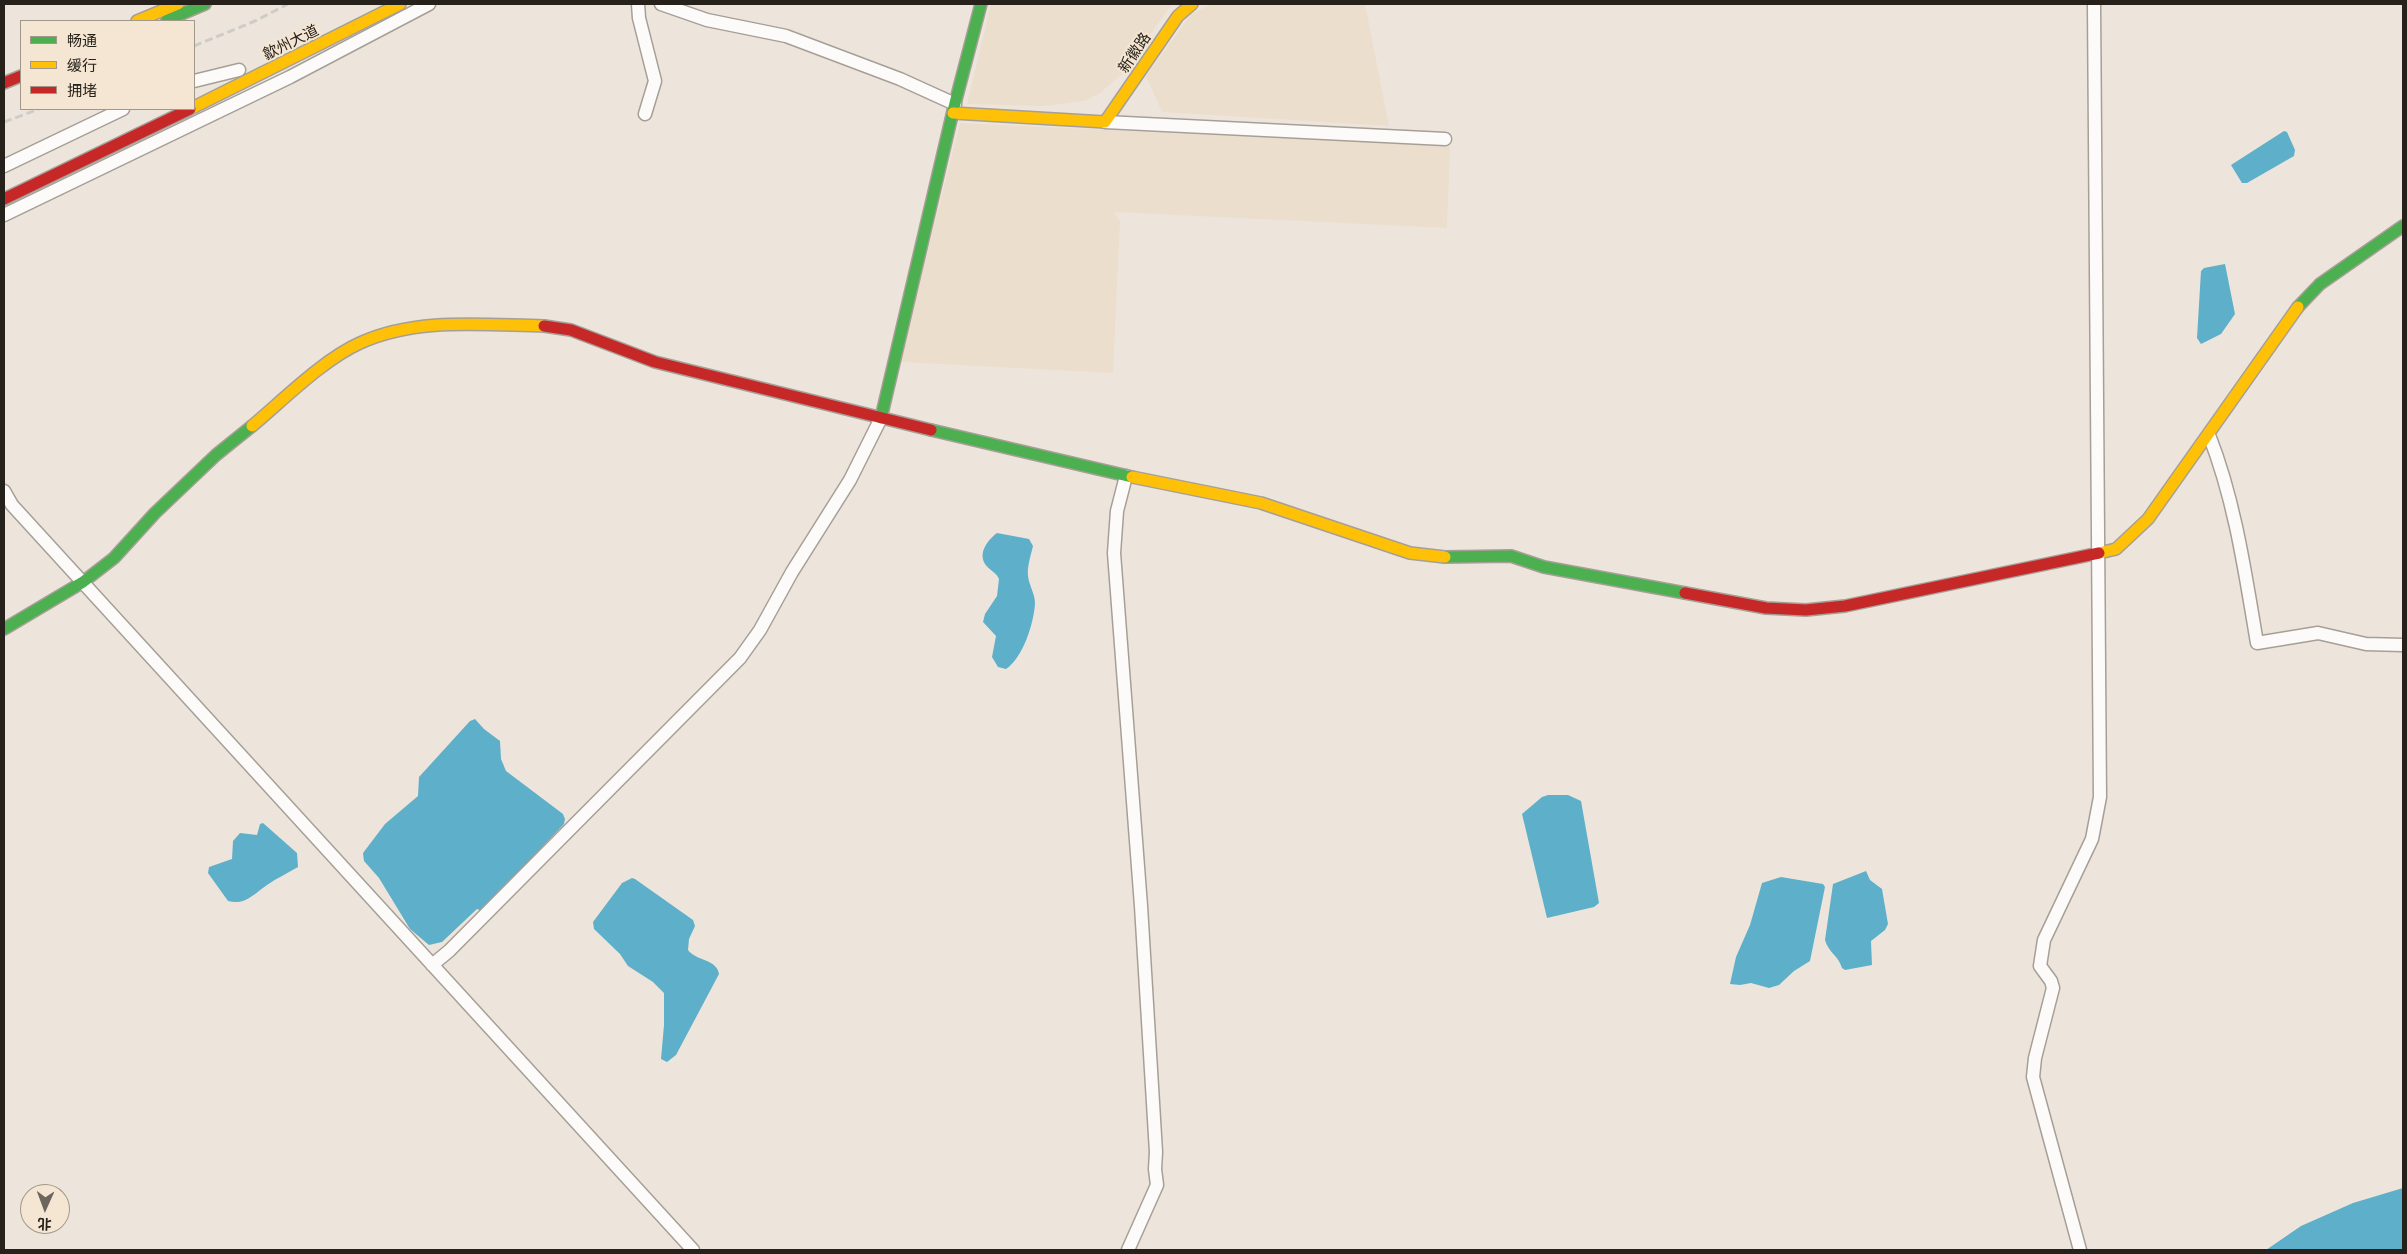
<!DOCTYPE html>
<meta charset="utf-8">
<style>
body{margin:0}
#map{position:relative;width:2407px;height:1254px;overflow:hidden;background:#ede5db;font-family:Karla,"Noto Sans SC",sans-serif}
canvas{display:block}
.frame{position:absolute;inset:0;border:5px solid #26211a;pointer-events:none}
.legend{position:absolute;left:20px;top:20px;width:175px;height:90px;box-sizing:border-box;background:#f5e6d3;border:1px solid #a29789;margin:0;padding:6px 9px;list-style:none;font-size:15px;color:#26211a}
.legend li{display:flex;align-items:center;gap:10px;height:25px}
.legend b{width:25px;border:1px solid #a29789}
.north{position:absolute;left:20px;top:1184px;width:50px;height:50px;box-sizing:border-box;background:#f5e6d3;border:1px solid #a29789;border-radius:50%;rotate:182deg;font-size:14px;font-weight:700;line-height:20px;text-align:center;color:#26211a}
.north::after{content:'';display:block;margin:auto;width:18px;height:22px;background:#6c665e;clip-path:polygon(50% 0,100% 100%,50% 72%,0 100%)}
</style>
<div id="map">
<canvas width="2407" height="1254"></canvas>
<div class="frame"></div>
<ul class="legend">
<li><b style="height:6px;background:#4caf50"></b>畅通</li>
<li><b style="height:6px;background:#ffc107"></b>缓行</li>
<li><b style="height:6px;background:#c62828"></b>拥堵</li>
</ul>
<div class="north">北</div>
</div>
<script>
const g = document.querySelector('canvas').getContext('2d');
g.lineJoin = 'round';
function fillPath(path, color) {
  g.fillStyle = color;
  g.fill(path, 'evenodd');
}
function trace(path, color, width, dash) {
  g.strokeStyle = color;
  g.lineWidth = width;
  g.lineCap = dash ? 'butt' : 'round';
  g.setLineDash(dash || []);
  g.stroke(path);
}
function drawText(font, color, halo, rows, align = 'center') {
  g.font = font + ' Karla,"Noto Sans SC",sans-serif';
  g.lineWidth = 4;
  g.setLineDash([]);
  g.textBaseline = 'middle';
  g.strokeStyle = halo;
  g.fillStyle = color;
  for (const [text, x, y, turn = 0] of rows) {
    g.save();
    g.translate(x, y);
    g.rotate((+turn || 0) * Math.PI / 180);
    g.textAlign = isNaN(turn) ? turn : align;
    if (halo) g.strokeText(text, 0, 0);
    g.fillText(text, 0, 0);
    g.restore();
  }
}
const built = new Path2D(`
 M 991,4 L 1172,4 L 1124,72 L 1100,93 L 1085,101 L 1044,106 L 967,104 Z
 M 1212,4 L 1365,4 L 1389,126 L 1162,112 L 1146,76 L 1191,14 Z
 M 960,123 L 1450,146 L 1447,228 L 1114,212 L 1120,221 L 1113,373 L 900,362 Z`);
const water = new Path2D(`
 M 2284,131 L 2287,132 L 2295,150 L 2294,156 L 2247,183 L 2242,183 L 2231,165 Z
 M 2225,264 L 2235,314 L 2221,334 L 2201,344 L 2197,338 L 2201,271 L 2204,268 Z
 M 997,533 L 1029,539 L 1033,546 C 1031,555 1027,566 1028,576 C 1029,585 1035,594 1035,603 C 1034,623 1023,658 1006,669 L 998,667 L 992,657 L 996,636 L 983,622 L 985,614 L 997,596 L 999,579 C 996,572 989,570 985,564 C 978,552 988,540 997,533 Z
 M 475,719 L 484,729 L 500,741 L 501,759 L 506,771 L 563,814 L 565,819 L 564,824 L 482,911 L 477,909 L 442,942 L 429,945 L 410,929 L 379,878 L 364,861 L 363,853 L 385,824 L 418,796 L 419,777 L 470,721 Z
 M 1548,795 L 1568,795 L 1581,801 L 1599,903 L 1594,907 L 1547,918 L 1522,814 L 1542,797 Z
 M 263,823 L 297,853 L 298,867 C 288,873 277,878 267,885 C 255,893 245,906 228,901 L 208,873 L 209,867 L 232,859 L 233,841 L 240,833 L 257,835 L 260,824 Z
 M 1866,871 L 1870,880 L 1882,889 L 1888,924 L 1885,930 L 1871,941 L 1872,965 L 1845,970 L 1842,968 C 1838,955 1828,952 1825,940 L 1833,884 Z
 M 1781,877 L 1823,884 L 1825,887 L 1810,961 L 1794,971 L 1779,985 L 1769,988 L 1751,983 L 1740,985 L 1730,984 L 1736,957 L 1750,925 L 1762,883 Z
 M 632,878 L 635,879 L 693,920 L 695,926 L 689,939 L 688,950 C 696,961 717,959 719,974 L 676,1055 L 667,1062 L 661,1059 L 664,1025 L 664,993 L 653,982 L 628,966 L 620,954 L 594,929 L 593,922 L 622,883 Z
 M 2403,1188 L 2403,1250 L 2266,1250 L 2301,1226 L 2353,1203 Z`);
const street = new Path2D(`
 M 638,4 L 639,18 L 655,81 L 645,114
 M 661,4 L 707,20 L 786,36 L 900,79 L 955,104
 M 194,81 L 239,70
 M 1105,122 L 1445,139
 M 4,166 L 123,109
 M 4,215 L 290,77 L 429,4
 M 2209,435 C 2235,501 2245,572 2257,643 L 2318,633 L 2366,644 L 2403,645
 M 1126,476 L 1117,511 L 1114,553 L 1141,906 L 1156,1152 L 1155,1169 L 1157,1185 L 1128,1250
 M 4,491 L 12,505 L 693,1250
 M 432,965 L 449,951 L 740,658 L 760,630 L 792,572 L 850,480 L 881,418
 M 2080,1250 L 2033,1077 L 2035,1058 L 2053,988 L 2051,981 L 2040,966 L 2044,940 L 2092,839 L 2100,797 L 2094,4`);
const fast = new Path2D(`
 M 167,20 L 205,4
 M 2298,307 L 2320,284 L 2403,226
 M 881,418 L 953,111 L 981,4
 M 931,430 L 1132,477
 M 1445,557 L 1511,556 L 1544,567 L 1685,593
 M 4,629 L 83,582 L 114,558 L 155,513 L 216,455 L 252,426`);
const slow = new Path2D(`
 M 137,21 L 178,4
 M 194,107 L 400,4
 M 953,113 L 1105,122 L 1178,16 L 1192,4
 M 252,426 C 283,400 324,359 360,343 C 417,317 483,325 544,326
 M 1132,477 L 1261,503 L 1410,553 L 1445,557
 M 2099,553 L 2116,549 L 2148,519 L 2298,307`);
const jam = new Path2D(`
 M 4,83 L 21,76
 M 4,199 L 190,109
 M 544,326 L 571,330 L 655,362 L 931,430
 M 1685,593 L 1766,608 L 1806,610 L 1845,606 L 2099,553`);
const rail = new Path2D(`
 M 194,46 L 255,21 L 288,4
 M 4,122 L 39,109`);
const streetNames = [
 ["歙州大道",291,43,-26],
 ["新徽路",1135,53,-56]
];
fillPath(built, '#ecdecc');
fillPath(water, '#5eafc9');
trace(street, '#a69f97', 15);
trace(fast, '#a69f97', 14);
trace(slow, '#a69f97', 14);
trace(jam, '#a69f97', 14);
trace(street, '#fcfbfa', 12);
trace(fast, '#4caf50', 11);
trace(slow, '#ffc107', 11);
trace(jam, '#c62828', 11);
trace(rail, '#ceccc9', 3, [8, 4]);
drawText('15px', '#26211a', '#f5e6d3', streetNames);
</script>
